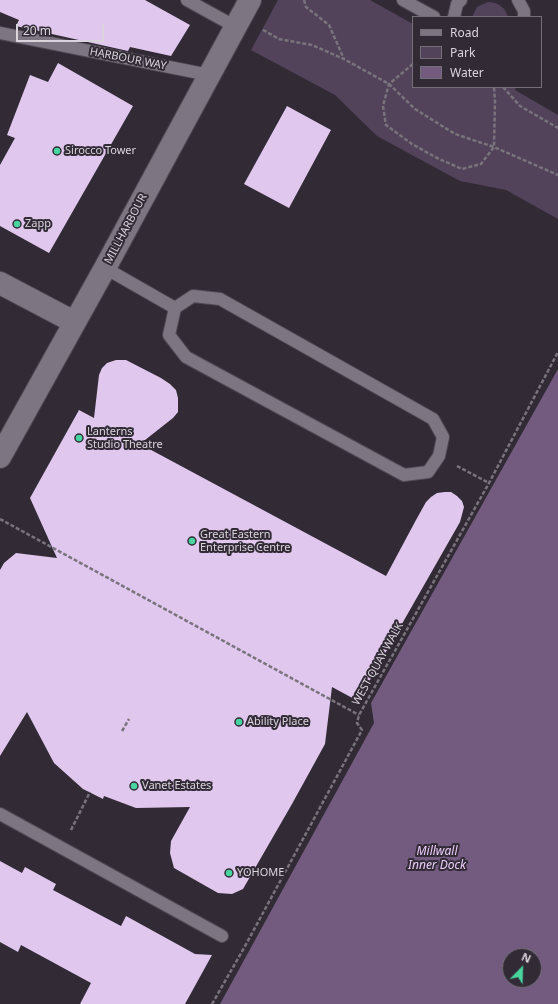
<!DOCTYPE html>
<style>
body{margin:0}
#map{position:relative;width:558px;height:1004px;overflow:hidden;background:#322b36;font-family:"Noto Sans",sans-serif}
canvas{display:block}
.legend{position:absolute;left:412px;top:16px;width:130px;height:72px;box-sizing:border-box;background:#322b36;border:1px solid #756f79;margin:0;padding:5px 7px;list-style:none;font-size:12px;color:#dad5dd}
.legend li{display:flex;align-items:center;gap:8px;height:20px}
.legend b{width:20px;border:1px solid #756f79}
.north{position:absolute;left:502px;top:948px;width:40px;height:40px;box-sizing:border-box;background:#322b36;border:1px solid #756f79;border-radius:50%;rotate:23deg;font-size:11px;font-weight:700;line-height:16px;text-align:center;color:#dad5dd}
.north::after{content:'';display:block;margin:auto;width:14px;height:18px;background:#47d49e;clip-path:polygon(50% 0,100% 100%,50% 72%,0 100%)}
.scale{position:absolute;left:16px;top:24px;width:88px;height:18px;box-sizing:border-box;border:2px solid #dad5dd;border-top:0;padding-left:5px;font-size:12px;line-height:14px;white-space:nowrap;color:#dad5dd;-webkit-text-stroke:3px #322b36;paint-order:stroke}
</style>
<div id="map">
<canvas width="558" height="1004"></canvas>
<ul class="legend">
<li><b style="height:5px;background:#7e7583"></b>Road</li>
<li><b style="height:11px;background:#52435b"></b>Park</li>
<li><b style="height:11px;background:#725b7e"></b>Water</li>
</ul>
<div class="north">N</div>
<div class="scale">20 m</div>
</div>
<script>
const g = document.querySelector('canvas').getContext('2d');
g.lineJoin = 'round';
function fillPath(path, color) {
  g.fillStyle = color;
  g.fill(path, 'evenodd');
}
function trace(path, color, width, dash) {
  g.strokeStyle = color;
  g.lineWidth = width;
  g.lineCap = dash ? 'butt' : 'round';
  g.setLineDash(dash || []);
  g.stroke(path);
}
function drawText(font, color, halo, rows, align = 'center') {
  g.font = font + ' "Noto Sans",sans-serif';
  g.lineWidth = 4;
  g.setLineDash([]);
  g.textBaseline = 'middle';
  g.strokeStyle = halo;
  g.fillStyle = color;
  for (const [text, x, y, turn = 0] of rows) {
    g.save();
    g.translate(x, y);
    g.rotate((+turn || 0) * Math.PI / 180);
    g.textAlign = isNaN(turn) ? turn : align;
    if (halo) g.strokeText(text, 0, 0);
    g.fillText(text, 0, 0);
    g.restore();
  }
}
const green = new Path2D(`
 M 278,0 L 370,0 L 413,24 L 413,87 L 516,87 L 515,90 L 558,115 L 558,219 L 506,190 L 460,181 L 377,136 L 335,95 L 251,50 Z
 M 488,2 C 499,3 505,7 508,17 L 472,17 L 477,7 Z`);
const water = new Path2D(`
 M 558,369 L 558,1004 L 220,1004 L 374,723 L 371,703 ZM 510,956 L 534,956 L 534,980 L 510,980 Z`);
const building = new Path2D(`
 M 0,0 L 145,0 L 190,25 L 171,56 L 130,47 L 128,51 L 16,26 L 19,20 L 0,12 Z
 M 58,63 L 133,106 L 49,253 L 0,226 L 0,165 L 15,138 L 7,135 L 30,75 L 48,82 Z
 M 287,106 L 331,130 L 289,208 L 244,184 Z
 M 116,360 L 126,360 L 161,378 L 170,384 L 176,390 L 178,398 L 178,412 L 173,418 L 140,444 L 386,576 L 416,520 L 426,502 L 431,497 L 437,493 L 445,492 L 451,492 L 457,496 L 462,501 L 464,507 L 460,522 L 358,701 L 332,687 L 325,744 L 292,804 L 243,889 L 232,894 L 218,893 L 174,868 L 170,853 L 171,841 L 190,807 L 136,808 L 104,796 L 103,799 L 83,789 L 54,763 L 27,712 L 0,756 L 0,570 L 4,563 L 16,553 L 57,558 L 30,498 L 79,410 L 94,418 L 99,375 L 102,368 L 107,363 Z
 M 0,861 L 22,873 L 25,867 L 56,884 L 53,890 L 121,926 L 126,916 L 195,954 L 212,955 L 185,1004 L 80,1004 L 91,983 L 21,945 L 18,952 L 0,942 Z`);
const path = new Path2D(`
 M 304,0 L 306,7 L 329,25 L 344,59
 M 263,30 L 279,39 L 312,45 L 344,59 L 389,84 L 415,109 L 455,134 L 494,147 L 558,175
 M 413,64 L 389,84 L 383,106 L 386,125 L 412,144 L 437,158 L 462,169 L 481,164 L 494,147 L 495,101 L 494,87
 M 503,87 L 520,106 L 558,128
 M 457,466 L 489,483
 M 0,519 L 359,715
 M 122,731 L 129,719
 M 71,830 L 90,792
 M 212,1004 L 244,948 L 362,730 L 357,723 L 359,715 L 489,483 L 558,352`);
const lane = new Path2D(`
 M 187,0 L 236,27
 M 403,0 L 434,17
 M 518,0 L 524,11 L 524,17
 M 454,17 L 457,4 L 461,0
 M 0,33 L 209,75
 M 105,268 L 175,308 L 193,296 L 220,299 L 433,419 L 443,437 L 439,456 L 428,472 L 404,475 L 186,357 L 169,335 L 175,308
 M 0,814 L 222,936`);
const street = new Path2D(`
 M 0,283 L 74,322
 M 0,457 L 105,268 L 250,0`);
const markers = [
 [57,151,4,"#47d49e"],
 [17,224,4,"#47d49e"],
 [79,438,4,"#47d49e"],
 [192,541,4,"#47d49e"],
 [239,722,4,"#47d49e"],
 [134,786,4,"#47d49e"],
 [229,873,4,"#47d49e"]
];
const streetNames = [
 ["HARBOUR WAY",128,59,11],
 ["MILLHARBOUR",126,229,-62],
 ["WEST QUAY WALK",378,664,-61]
];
const poiNames = [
 ["Sirocco Tower",65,151],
 ["Zapp",25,224],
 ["Lanterns",87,432],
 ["Studio Theatre",87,445],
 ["Great Eastern",200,535],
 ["Enterprise Centre",200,548],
 ["Ability Place",247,722],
 ["Vanet Estates",142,786],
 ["YOHOME",237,873]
];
const waterNames = [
 ["Millwall",437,852],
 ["Inner Dock",437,866]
];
fillPath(green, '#52435b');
fillPath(water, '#725b7e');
fillPath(building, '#e0c7ee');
trace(lane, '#504953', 14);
trace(street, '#504953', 24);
trace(path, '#79737c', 2.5, [4, 2]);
trace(lane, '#7e7583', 12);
trace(street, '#7e7583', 22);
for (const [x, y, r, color] of markers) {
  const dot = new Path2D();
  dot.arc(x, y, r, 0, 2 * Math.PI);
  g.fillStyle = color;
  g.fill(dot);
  trace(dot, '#322b36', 1.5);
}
drawText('11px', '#dad5dd', '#322b36', streetNames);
drawText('11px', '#dad5dd', '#322b36', poiNames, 'left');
drawText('italic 12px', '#eccefd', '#322b36', waterNames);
</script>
